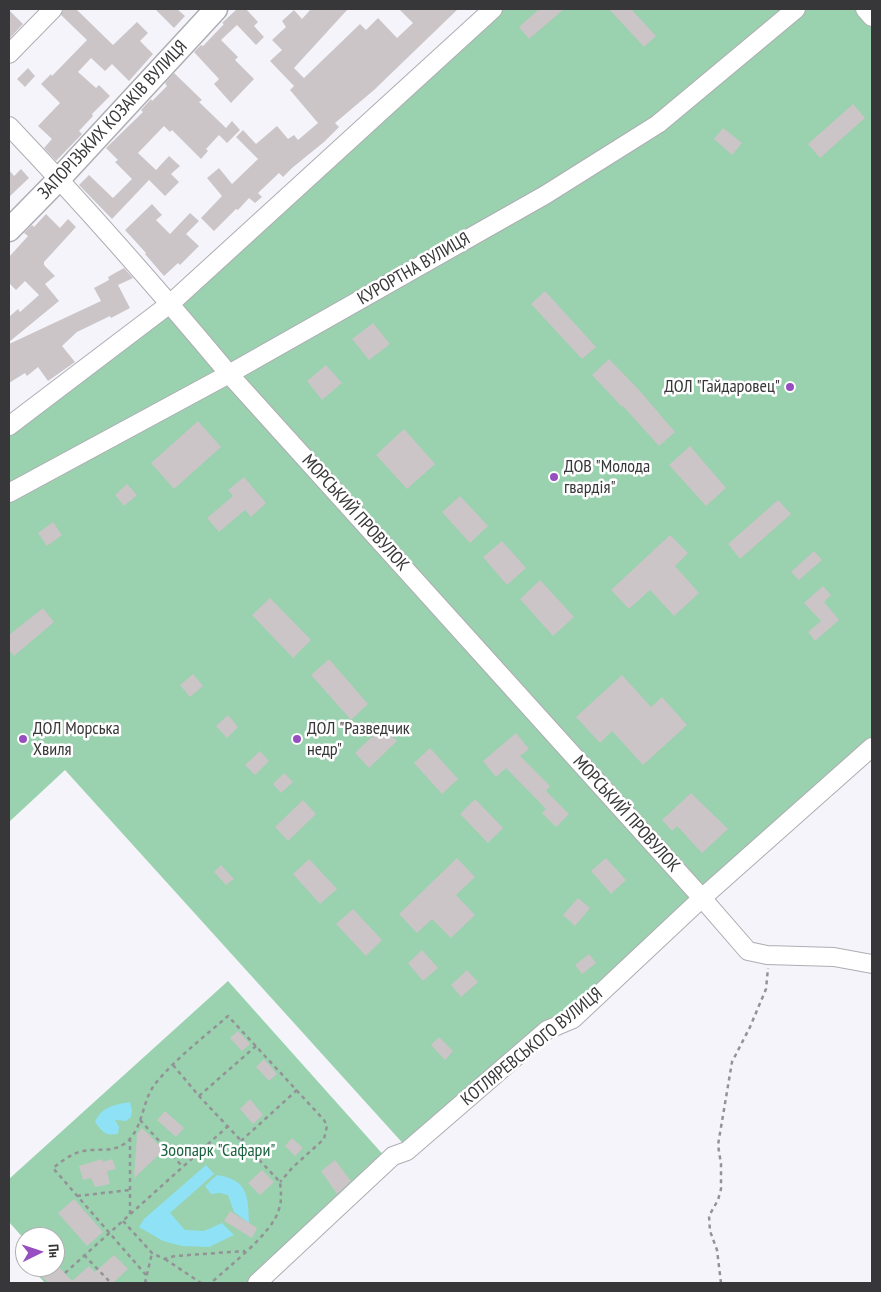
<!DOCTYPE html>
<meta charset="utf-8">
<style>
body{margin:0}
#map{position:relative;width:881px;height:1292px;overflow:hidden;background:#f5f4fa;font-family:"PT Sans Narrow",sans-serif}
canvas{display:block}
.frame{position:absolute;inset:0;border:10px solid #373739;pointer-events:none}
.north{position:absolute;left:15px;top:1227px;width:50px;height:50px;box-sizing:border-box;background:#fff;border:1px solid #afafb0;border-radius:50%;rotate:86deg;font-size:14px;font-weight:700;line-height:20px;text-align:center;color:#373739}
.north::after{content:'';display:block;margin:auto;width:18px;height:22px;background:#974ec0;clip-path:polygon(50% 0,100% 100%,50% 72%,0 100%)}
</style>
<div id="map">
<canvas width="881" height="1292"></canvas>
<div class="frame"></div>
<div class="north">Пн</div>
</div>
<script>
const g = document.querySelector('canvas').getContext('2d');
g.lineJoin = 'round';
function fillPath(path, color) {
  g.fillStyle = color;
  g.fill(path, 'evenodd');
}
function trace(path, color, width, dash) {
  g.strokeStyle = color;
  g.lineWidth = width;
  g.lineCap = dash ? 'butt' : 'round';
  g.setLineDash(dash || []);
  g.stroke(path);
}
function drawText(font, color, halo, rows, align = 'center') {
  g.font = font + ' "PT Sans Narrow",sans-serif';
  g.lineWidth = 5;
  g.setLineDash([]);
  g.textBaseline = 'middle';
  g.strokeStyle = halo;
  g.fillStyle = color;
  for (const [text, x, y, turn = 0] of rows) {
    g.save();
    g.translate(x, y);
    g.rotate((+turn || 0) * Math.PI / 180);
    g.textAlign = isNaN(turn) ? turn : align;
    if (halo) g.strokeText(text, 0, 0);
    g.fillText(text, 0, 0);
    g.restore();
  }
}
const green = new Path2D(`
 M 495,9 L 864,9 L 872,18 L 872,747 L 701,899 L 408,1149 L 65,770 L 9,822 L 9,429 L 172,304 Z
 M 228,981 L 387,1159 L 248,1283 L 45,1283 L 30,1267 L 55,1267 L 55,1237 L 25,1237 L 25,1240 L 9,1222 L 9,1179 Z`);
const water = new Path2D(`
 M 130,1102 L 132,1111 L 131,1117 L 126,1121 L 115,1120 L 119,1127 L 118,1134 C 104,1136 103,1132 95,1122 C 102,1106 114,1105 130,1102 Z
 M 206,1165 L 214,1174 L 170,1213 L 185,1230 L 204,1231 L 222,1223 L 234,1235 L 209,1247 L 182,1246 L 163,1241 L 139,1227 L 144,1219 Z
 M 217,1175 C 248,1180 248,1195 249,1223 L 234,1212 L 228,1195 L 220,1193 L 211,1194 L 205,1186 Z`);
const building = new Path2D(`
 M 63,9 L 76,9 L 113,45 L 137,22 L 148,33 L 140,41 L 153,54 L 129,81 L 112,64 L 105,71 L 91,58 L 78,72 L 96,88 L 99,85 L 110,96 L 92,114 L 93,116 L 79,131 L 82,134 L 56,161 L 44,148 L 52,139 L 38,126 L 60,103 L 41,84 L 51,74 L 52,76 L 87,40 L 61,15 Z
 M 155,9 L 177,9 L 185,16 L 174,28 Z
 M 237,9 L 246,9 L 258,22 L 254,26 L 264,37 L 256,45 L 237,25 L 221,40 L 238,57 L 235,60 L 254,79 L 231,103 L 214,84 L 219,79 L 194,52 L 201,45 L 203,46 L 224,24 L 222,23 Z
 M 311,9 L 348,9 L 294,68 L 304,78 L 360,24 L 366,30 L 378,18 L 397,38 L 413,23 L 399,9 L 458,9 L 374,90 L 335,123 L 339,127 L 324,142 L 292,168 L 283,177 L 279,173 L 258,193 L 262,197 L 255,203 L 249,198 L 238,210 L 236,209 L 214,231 L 201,218 L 222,196 L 207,178 L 219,168 L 232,184 L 258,159 L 236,137 L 243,130 L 256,144 L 277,126 L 288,139 L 294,135 L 298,140 L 318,123 L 290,90 L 294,86 L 270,61 L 282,50 L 272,40 L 286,27 L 282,21 L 294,10 L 302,19 Z
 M 539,9 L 564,9 L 529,39 L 519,27 Z
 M 609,9 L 631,9 L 656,36 L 644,47 Z
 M 9,10 L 23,24 L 9,39 Z
 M 28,68 L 35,76 L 25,87 L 17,79 Z
 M 174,73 L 202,100 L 199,102 L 226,128 L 232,121 L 240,130 L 227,143 L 219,135 L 206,149 L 208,151 L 201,159 L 172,130 L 170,132 L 164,126 L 138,153 L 156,170 L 169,156 L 180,166 L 171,174 L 179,182 L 165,196 L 149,180 L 112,219 L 79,185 L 89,175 L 113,198 L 132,179 L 115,162 L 118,160 L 106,148 L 143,112 L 141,110 L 151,99 L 152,101 L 167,86 L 165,83 Z
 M 853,104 L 865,118 L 820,158 L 808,144 Z
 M 723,128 L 742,143 L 732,155 L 714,139 Z
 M 21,169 L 29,178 L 9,197 L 9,170 L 14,176 Z
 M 152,204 L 162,215 L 156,220 L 170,234 L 190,213 L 199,221 L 186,234 L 199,246 L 180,265 L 178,263 L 164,276 L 145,254 L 146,253 L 125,230 Z
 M 46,214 L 60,228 L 68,219 L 76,227 L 44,262 L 44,265 L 55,276 L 45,284 L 59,301 L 9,342 L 9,317 L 18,309 L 20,312 L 39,295 L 25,281 L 16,290 L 9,283 L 9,257 L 28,236 L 24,233 L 32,225 L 34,227 Z
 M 124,268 L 133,278 L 118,285 L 130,308 L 111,318 L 110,316 L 77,332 L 62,346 L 75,362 L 48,381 L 38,367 L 27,376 L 25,373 L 9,383 L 9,344 L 101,301 L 94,288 L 109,280 L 108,277 Z
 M 545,291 L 596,347 L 582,359 L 531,304 Z
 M 373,323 L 390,344 L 369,360 L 352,339 Z
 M 609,359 L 639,390 L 675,432 L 659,446 L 623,406 L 622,407 L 592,375 Z
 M 326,365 L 342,383 L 322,400 L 307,381 Z
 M 198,421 L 221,447 L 174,489 L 151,463 Z
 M 404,429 L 435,464 L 407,489 L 376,455 Z
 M 690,446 L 726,488 L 706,506 L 669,465 Z
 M 244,477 L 266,503 L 251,517 L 245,510 L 219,532 L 207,518 L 233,496 L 228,490 Z
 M 127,484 L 137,495 L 124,506 L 115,495 Z
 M 460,496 L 488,526 L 470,543 L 442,512 Z
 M 778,500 L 791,514 L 740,559 L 728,544 Z
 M 53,522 L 62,535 L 47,546 L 38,533 Z
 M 670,535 L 688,553 L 675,566 L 699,593 L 674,616 L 650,590 L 629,609 L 611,590 Z
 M 502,541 L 526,568 L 507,585 L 483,557 Z
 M 814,551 L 822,560 L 799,580 L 791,572 Z
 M 540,580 L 574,617 L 553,636 L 520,599 Z
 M 823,586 L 831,595 L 824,602 L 839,620 L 815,641 L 808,632 L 821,621 L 804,603 Z
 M 270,598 L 311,640 L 293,658 L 252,615 Z
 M 43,608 L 54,622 L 14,656 L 9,650 L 9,635 Z
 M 329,659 L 368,704 L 351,720 L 311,675 Z
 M 193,674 L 203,686 L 190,697 L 180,685 Z
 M 622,675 L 651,707 L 662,697 L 687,725 L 643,765 L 612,731 L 600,743 L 576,717 Z
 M 228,715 L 238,727 L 227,738 L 216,726 Z
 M 382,727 L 397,741 L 369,768 L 355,753 Z
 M 516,733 L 529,749 L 520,756 L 550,786 L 546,791 L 569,814 L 556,827 L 542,813 L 546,809 L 506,768 L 496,777 L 483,761 Z
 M 430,748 L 458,779 L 442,794 L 414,763 Z
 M 260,751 L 269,761 L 255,775 L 245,765 Z
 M 284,773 L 293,782 L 281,793 L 273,784 Z
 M 691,793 L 728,829 L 702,853 L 677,826 L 672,831 L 662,820 Z
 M 475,799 L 503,828 L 488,843 L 460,814 Z
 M 303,800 L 316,814 L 288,841 L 275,827 Z
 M 457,858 L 475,877 L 456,895 L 475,915 L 451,938 L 432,919 L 417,933 L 399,914 Z
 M 606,858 L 626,880 L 611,894 L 591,871 Z
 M 309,859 L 337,889 L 320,904 L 293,874 Z
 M 221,865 L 234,879 L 226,885 L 214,872 Z
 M 578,898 L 590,908 L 575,926 L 563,915 Z
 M 353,909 L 382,940 L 366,956 L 336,924 Z
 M 422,950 L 438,968 L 423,981 L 408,963 Z
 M 589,954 L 596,963 L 582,974 L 575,965 Z
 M 467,970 L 478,982 L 461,997 L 451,985 Z
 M 238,1031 L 250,1044 L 242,1051 L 230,1038 Z
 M 439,1037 L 453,1051 L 445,1060 L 431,1045 Z
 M 264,1059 L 277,1074 L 269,1081 L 256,1067 Z
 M 250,1099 L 263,1115 L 253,1124 L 240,1109 Z
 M 165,1111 L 184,1128 L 176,1137 L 157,1120 Z
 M 142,1128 L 164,1150 L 134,1178 L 137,1134 Z
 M 292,1138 L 303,1148 L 295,1156 L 285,1146 Z
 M 102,1159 L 103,1162 L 112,1159 L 116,1169 L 107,1171 L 110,1184 L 95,1187 L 91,1178 L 83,1180 L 79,1166 Z
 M 335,1160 L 351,1181 L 337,1194 L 321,1171 Z
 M 262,1170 L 274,1182 L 260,1195 L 248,1183 Z
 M 74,1199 L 103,1232 L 87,1246 L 58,1213 Z
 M 230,1211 L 257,1228 L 252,1238 L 224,1221 Z
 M 114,1255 L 128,1269 L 113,1283 L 48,1283 L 33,1267 L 59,1267 L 72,1281 L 89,1266 L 95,1272 Z`);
const path = new Path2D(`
 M 173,1065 L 199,1096 L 280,1182 C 281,1192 282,1200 279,1209 C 273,1233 229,1266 211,1283
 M 199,1096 L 256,1046
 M 140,1120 L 182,1166
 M 241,1141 L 297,1090
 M 77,1196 L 130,1190
 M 130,1214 L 130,1138
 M 123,1221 L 152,1253 L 164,1259 L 175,1256 L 245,1251
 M 84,1255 L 111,1283
 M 165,1259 L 201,1283
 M 65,1273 L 227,1127
 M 146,1275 L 53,1168 C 62,1161 72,1153 83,1151 C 97,1148 111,1153 124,1144 C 144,1130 141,1102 155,1084 C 176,1058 204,1037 228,1016 L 324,1120 L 327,1126 L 324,1139 L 293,1167 L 280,1182
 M 145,1283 L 152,1253
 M 721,1283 L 717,1250 L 710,1231 L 709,1216 L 718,1200 L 721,1189 L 721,1164 L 718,1145 L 732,1062 L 750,1027 L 766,989 L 768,968`);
const minor = new Path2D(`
 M 865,9 L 872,17
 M 9,54 L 53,9
 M 9,126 C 85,206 158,289 229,374 L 702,898 L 748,951 L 767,955 L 834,957 L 872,964
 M 9,426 L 171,303 L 493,9
 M 9,493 L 229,374 L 545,195 L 658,124 L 796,9
 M 257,1283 L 393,1156 L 407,1151 L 547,1030 L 573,1019 L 702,898 L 872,747`);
const major = new Path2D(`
 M 9,230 L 59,179 L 216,9`);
const markers = [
 [790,387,5,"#974ec0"],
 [554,477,5,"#974ec0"],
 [23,739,5,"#974ec0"],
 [297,739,5,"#974ec0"]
];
const streetNames = [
 ["ЗАПОРІЗЬКИХ КОЗАКІВ ВУЛИЦЯ",113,120,-47],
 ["КУРОРТНА ВУЛИЦЯ",414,269,-30],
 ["МОРСЬКИЙ ПРОВУЛОК",355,513,48],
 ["МОРСЬКИЙ ПРОВУЛОК",626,814,48],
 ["КОТЛЯРЕВСЬКОГО ВУЛИЦЯ",532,1047,-39]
];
const poiNames = [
 ["ДОЛ \"Гайдаровец\"",780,387,"right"],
 ["ДОВ \"Молода",564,467],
 ["гвардія\"",564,488],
 ["ДОЛ Морська",33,729],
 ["Хвиля",33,750],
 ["ДОЛ \"Разведчик",307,729],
 ["недр\"",307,750]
];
const parkNames = [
 ["Зоопарк \"Сафари\"",218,1151]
];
fillPath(green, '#9ad1af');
fillPath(water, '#8fe2f6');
fillPath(building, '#cbc5c7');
trace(minor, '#aeadb3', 20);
trace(major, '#aeadb3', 25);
trace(path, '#939296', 2.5, [4, 4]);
trace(minor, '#fff', 18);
trace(major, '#fff', 22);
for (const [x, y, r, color] of markers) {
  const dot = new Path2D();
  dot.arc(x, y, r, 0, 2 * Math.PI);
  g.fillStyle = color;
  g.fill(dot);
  trace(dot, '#fff', 2);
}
drawText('18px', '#373739', '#fff', streetNames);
drawText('18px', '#373739', '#fff', poiNames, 'left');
drawText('18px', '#1b6340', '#fff', parkNames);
</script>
